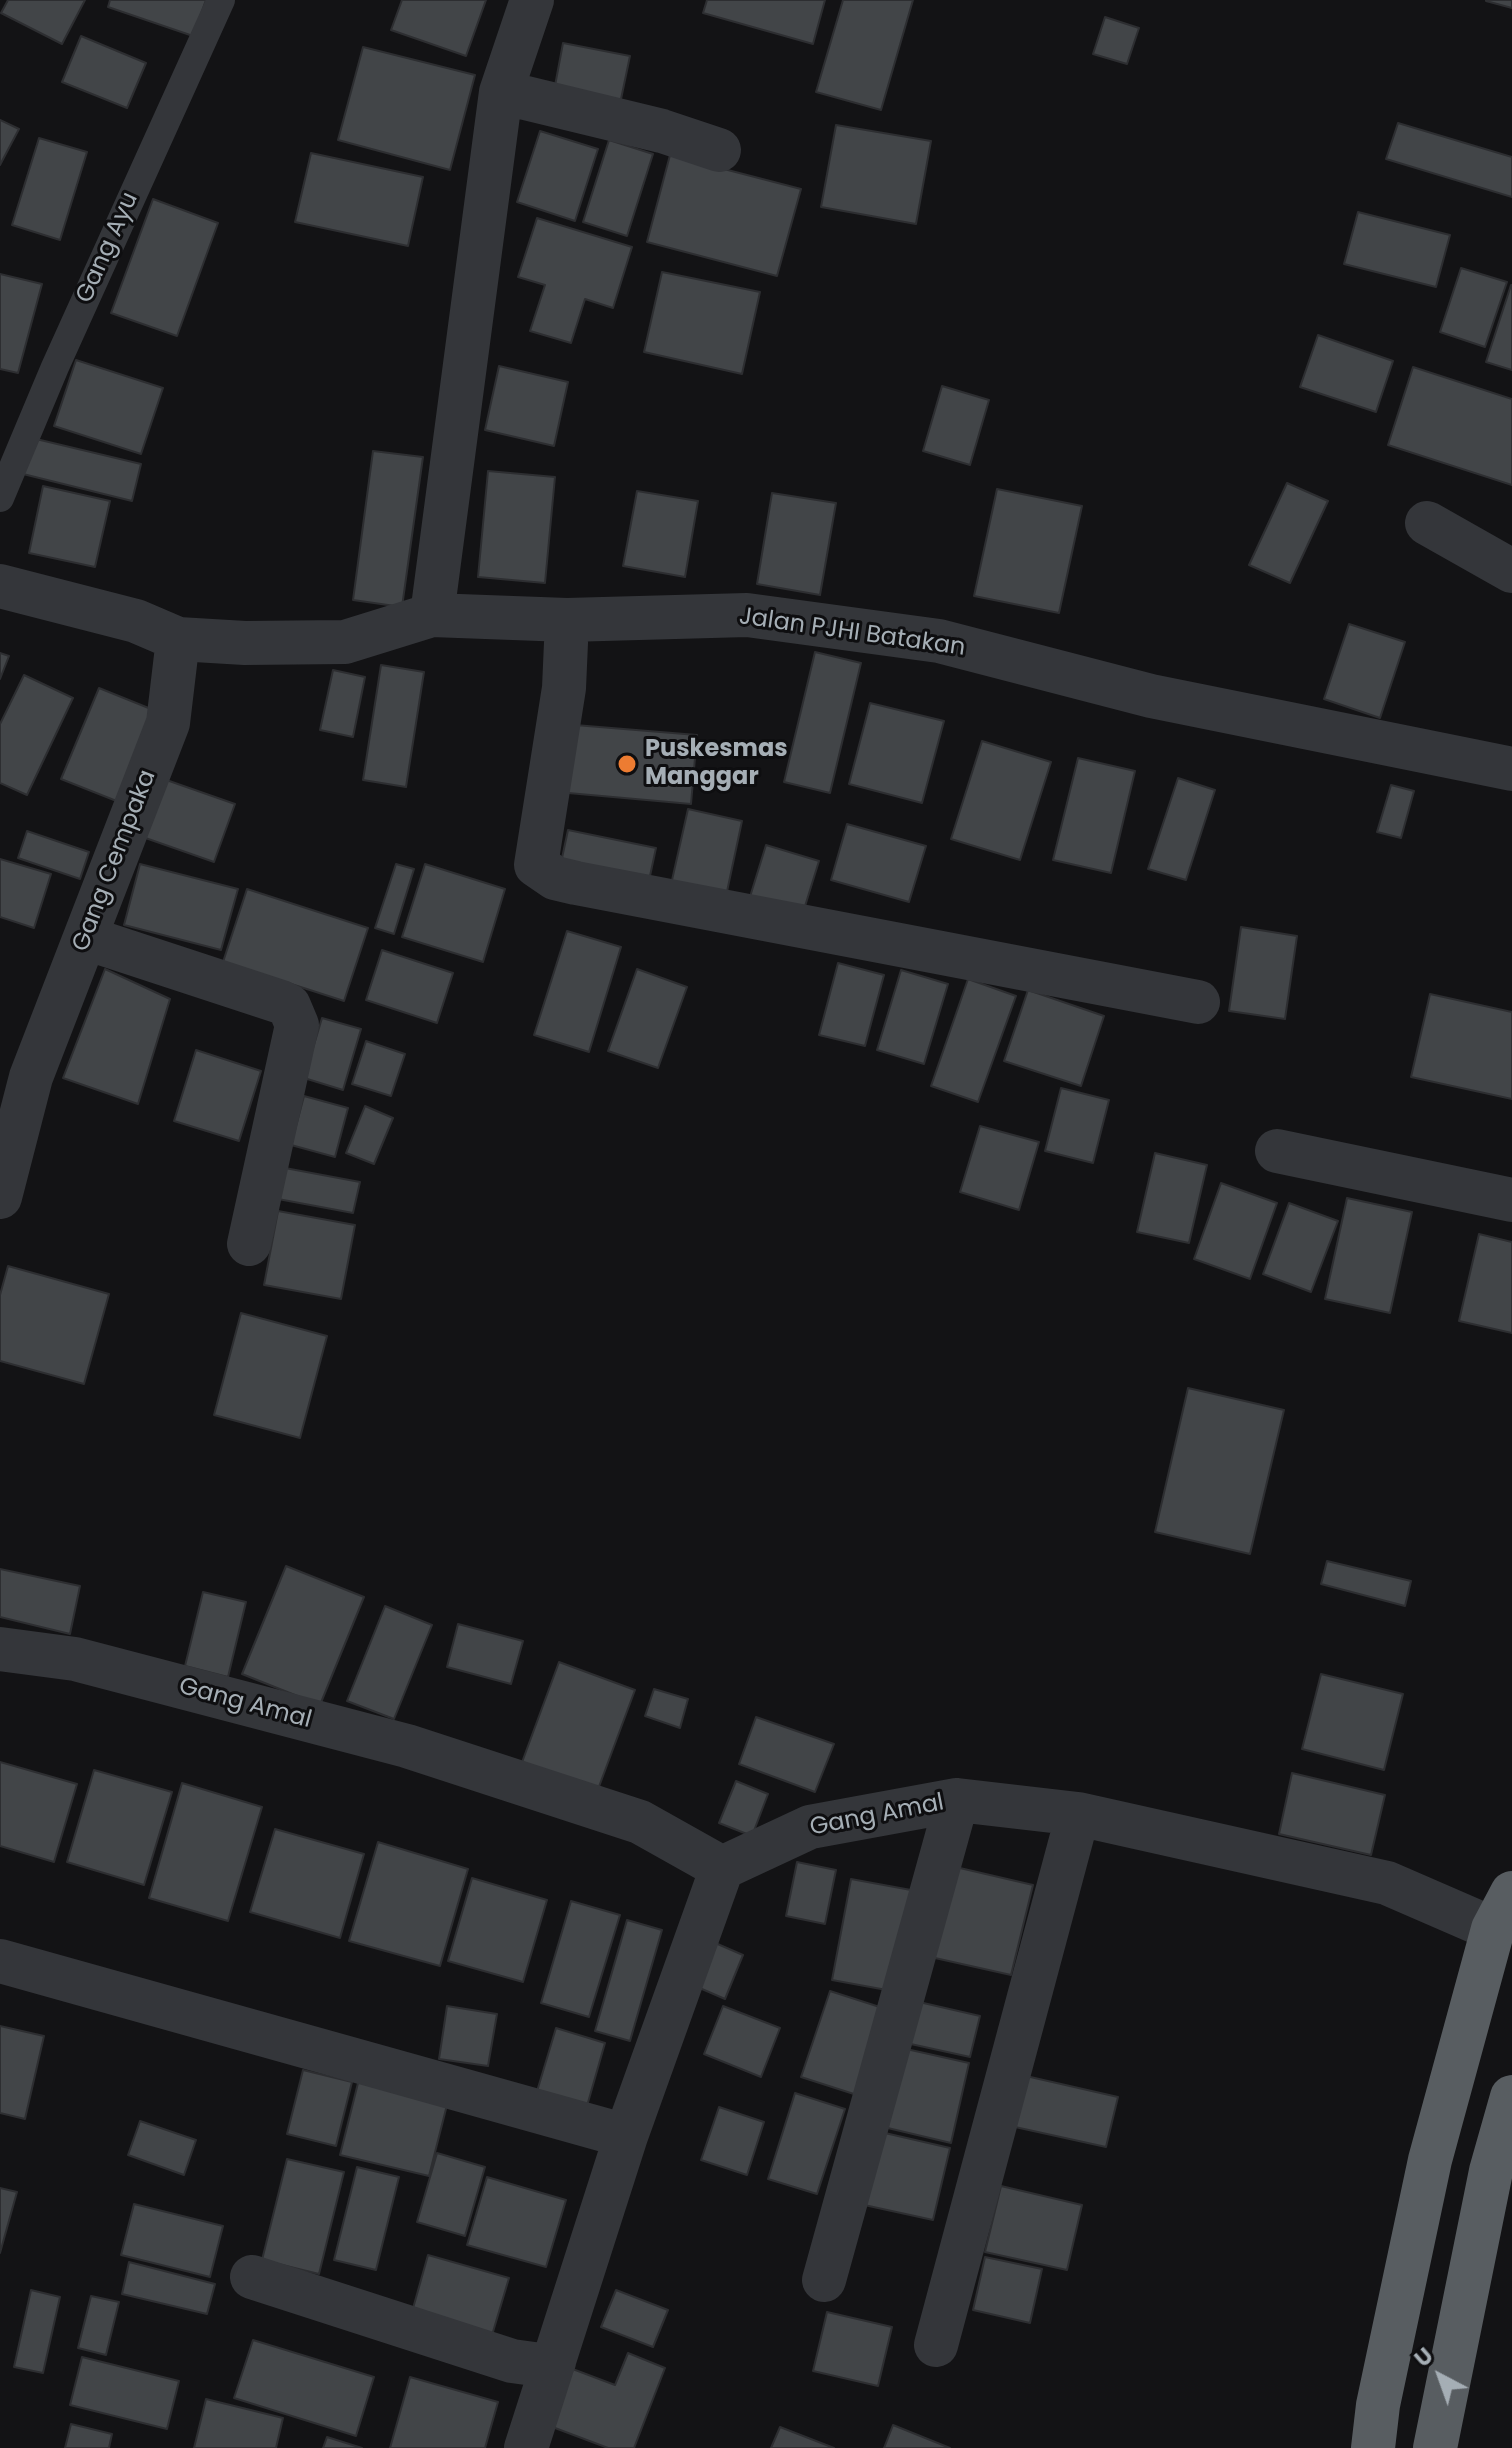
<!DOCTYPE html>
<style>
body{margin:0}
#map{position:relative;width:1512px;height:2448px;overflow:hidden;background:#131315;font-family:Poppins,sans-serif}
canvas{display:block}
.north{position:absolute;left:1400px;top:2336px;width:80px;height:80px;-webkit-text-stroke:6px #0e0e10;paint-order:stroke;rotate:319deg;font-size:22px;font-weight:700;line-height:32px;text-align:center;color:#a5aeb5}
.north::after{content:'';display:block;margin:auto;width:28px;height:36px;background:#a5aeb5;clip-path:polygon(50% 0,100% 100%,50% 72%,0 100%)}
</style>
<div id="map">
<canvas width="1512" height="2448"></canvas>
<div class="north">U</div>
</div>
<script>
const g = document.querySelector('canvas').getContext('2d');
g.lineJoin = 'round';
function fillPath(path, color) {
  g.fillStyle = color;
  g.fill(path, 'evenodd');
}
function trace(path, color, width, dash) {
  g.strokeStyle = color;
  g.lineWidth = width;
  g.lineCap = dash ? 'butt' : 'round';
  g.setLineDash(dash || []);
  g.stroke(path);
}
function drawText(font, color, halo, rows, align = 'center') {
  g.font = font + ' Poppins,sans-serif';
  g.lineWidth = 6;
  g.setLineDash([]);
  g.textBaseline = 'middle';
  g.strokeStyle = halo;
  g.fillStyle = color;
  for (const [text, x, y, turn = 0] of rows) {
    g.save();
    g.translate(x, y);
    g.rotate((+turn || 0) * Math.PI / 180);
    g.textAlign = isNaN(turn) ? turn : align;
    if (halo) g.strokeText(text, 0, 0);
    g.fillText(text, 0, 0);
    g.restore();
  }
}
const building = new Path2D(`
 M 8,0 L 85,0 L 62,44 L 1,13 Z
 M 110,0 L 206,0 L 193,36 L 108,7 Z
 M 402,0 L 486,0 L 466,56 L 391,30 Z
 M 707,0 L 825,0 L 813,44 L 703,13 Z
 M 843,0 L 913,0 L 881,110 L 816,92 Z
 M 1486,0 L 1512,0 L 1512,8 L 1486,1 Z
 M 1105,17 L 1139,28 L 1127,64 L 1093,54 Z
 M 81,36 L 146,63 L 127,108 L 62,82 Z
 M 563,43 L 630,56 L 620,104 L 554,91 Z
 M 363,47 L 475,75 L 450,170 L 338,140 Z
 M 0,120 L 19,129 L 0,165 Z
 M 1398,123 L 1512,157 L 1512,197 L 1386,159 Z
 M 836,125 L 931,141 L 916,224 L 821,207 Z
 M 540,131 L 598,149 L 575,221 L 517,202 Z
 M 39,138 L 87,152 L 60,240 L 12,225 Z
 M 609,140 L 653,154 L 627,236 L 583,222 Z
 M 311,153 L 423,177 L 408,246 L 295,222 Z
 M 670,155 L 801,189 L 777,276 L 647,242 Z
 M 153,199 L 218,223 L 177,336 L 111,313 Z
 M 1358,212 L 1450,235 L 1436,287 L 1344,264 Z
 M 537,218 L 632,247 L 613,308 L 585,299 L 571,343 L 530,331 L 545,285 L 518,277 Z
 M 1461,268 L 1507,282 L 1485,347 L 1440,332 Z
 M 662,272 L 760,292 L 742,374 L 644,352 Z
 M 0,274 L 42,284 L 18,373 L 0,369 Z
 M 1511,285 L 1512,285 L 1512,370 L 1486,362 Z
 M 1318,335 L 1393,361 L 1376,412 L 1300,387 Z
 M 76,360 L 163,388 L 141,454 L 54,426 Z
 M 499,366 L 568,382 L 554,446 L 485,430 Z
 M 1413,367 L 1512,399 L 1512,485 L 1388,445 Z
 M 942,386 L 989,400 L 970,465 L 923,451 Z
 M 32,438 L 141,464 L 132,501 L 23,474 Z
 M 373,451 L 423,457 L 402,607 L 353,600 Z
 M 488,471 L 555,477 L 545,583 L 478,577 Z
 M 1287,483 L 1328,501 L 1290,583 L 1249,565 Z
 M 43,486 L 110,501 L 95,567 L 29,553 Z
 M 997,489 L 1082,506 L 1059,613 L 974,596 Z
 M 637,491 L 698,501 L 685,577 L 623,566 Z
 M 772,493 L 836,503 L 820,595 L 757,584 Z
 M 1349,624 L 1405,642 L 1380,718 L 1324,699 Z
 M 815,652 L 861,663 L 830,793 L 784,782 Z
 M 0,653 L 9,656 L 0,679 Z
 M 381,665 L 424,672 L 406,787 L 363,780 Z
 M 333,670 L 365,677 L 353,737 L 320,730 Z
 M 24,675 L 73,698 L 27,795 L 0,783 L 0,724 Z
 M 99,688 L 156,711 L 119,802 L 61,779 Z
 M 870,703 L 944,721 L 922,803 L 849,784 Z
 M 563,724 L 697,735 L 691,804 L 557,792 Z
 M 982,741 L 1051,762 L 1020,860 L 951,839 Z
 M 1078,758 L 1135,771 L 1111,873 L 1053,860 Z
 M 155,776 L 235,804 L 214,862 L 134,834 Z
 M 1178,778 L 1215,790 L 1186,880 L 1148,869 Z
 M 1391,785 L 1414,791 L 1401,838 L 1377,832 Z
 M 688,809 L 742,821 L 725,901 L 670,889 Z
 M 847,824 L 926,846 L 909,902 L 831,880 Z
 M 568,830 L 656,848 L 647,890 L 559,872 Z
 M 27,831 L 89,852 L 80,879 L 18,858 Z
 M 766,845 L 819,861 L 802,916 L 749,900 Z
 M 0,859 L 51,874 L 34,928 L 0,917 Z
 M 140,864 L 238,889 L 221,950 L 124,925 Z
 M 396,864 L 414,869 L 394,934 L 375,928 Z
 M 425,864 L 505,889 L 483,962 L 402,937 Z
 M 247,889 L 368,928 L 344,1001 L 223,962 Z
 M 1241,927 L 1297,936 L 1285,1019 L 1229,1011 Z
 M 567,931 L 621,947 L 589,1052 L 534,1035 Z
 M 382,950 L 453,973 L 437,1023 L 366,1000 Z
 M 838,963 L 884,975 L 865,1046 L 819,1035 Z
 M 105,969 L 170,999 L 138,1104 L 63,1078 Z
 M 637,969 L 687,987 L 658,1068 L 608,1051 Z
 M 901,970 L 948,984 L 924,1064 L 877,1050 Z
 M 968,979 L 1016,996 L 978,1102 L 931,1086 Z
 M 1028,990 L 1104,1016 L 1081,1086 L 1004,1061 Z
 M 1430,994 L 1512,1012 L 1512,1099 L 1411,1077 Z
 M 322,1018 L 361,1029 L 343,1090 L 304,1078 Z
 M 366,1041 L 405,1054 L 391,1096 L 352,1084 Z
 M 196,1050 L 261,1071 L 239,1141 L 174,1121 Z
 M 1061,1088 L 1109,1100 L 1093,1163 L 1045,1151 Z
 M 304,1096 L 348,1108 L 335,1157 L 291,1145 Z
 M 365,1106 L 393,1118 L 374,1164 L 346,1153 Z
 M 980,1126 L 1039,1142 L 1019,1210 L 960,1192 Z
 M 1155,1153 L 1207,1165 L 1189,1243 L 1137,1232 Z
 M 285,1168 L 360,1182 L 353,1213 L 278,1199 Z
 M 1221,1183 L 1277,1203 L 1250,1279 L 1194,1259 Z
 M 1347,1198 L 1412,1212 L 1390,1313 L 1325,1299 Z
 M 1289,1203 L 1338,1221 L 1311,1292 L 1263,1274 Z
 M 278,1211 L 355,1225 L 341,1299 L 264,1285 Z
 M 1479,1234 L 1512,1242 L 1512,1333 L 1459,1321 Z
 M 8,1266 L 109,1294 L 84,1384 L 0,1361 L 0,1295 Z
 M 241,1313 L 327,1336 L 300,1438 L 214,1415 Z
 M 1188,1388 L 1284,1410 L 1250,1554 L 1155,1532 Z
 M 1327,1561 L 1411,1581 L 1405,1606 L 1321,1584 Z
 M 286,1566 L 364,1597 L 320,1705 L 242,1674 Z
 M 0,1569 L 80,1586 L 70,1634 L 0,1617 Z
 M 203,1592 L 246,1602 L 228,1677 L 185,1666 Z
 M 385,1606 L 432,1625 L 394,1719 L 347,1701 Z
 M 458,1624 L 523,1641 L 511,1684 L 447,1667 Z
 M 559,1662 L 635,1690 L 597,1792 L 521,1765 Z
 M 1321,1674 L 1403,1694 L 1384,1770 L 1302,1749 Z
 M 654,1689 L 688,1699 L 680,1728 L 645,1716 Z
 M 756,1717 L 834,1744 L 815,1792 L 739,1764 Z
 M 0,1762 L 77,1784 L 54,1862 L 0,1846 Z
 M 94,1770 L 172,1792 L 144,1885 L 67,1862 Z
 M 1292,1773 L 1385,1795 L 1371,1855 L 1279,1834 Z
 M 736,1781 L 768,1794 L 752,1836 L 719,1823 Z
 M 182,1783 L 262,1807 L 228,1921 L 149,1898 Z
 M 275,1829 L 364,1854 L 340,1938 L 250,1912 Z
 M 378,1842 L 468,1869 L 440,1966 L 349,1941 Z
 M 797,1862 L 836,1870 L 825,1924 L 786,1916 Z
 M 947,1865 L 1033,1885 L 1011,1975 L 926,1956 Z
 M 472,1878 L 547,1900 L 523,1982 L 448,1961 Z
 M 851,1879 L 911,1890 L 892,1991 L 832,1980 Z
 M 571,1901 L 620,1915 L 589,2017 L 541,2003 Z
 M 627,1920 L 662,1930 L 630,2041 L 595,2031 Z
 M 713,1942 L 743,1955 L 725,1999 L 695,1986 Z
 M 830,1991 L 889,2010 L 860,2096 L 801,2077 Z
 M 906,1999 L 980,2016 L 970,2057 L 897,2041 Z
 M 447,2006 L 497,2014 L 488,2066 L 439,2059 Z
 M 723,2006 L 780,2028 L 761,2077 L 704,2054 Z
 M 0,2026 L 44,2036 L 25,2119 L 0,2113 Z
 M 556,2028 L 605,2043 L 585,2113 L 535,2098 Z
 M 893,2046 L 969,2063 L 951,2143 L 875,2125 Z
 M 303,2070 L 352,2082 L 336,2146 L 287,2134 Z
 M 1026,2076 L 1118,2097 L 1106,2147 L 1015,2127 Z
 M 359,2079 L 448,2101 L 429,2176 L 340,2155 Z
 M 795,2093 L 845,2109 L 817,2194 L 768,2179 Z
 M 719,2107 L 764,2122 L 747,2175 L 701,2160 Z
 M 140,2121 L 196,2140 L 184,2175 L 128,2155 Z
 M 872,2130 L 950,2148 L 933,2220 L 855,2203 Z
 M 437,2153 L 485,2167 L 465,2236 L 417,2222 Z
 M 287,2159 L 344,2172 L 319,2274 L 262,2260 Z
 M 357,2167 L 399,2177 L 376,2270 L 334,2260 Z
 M 487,2177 L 566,2200 L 546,2267 L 467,2245 Z
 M 1001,2186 L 1082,2205 L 1067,2270 L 985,2252 Z
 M 0,2188 L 17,2192 L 0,2253 Z
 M 134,2204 L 223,2226 L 210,2277 L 121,2255 Z
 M 428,2255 L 509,2278 L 490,2342 L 410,2319 Z
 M 985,2257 L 1042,2269 L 1030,2323 L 973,2310 Z
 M 129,2262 L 215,2284 L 207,2314 L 122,2294 Z
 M 31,2290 L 60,2297 L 43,2373 L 14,2367 Z
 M 616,2290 L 668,2310 L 653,2347 L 601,2327 Z
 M 91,2296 L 119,2302 L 106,2355 L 78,2348 Z
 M 827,2312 L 892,2327 L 878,2386 L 813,2371 Z
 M 253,2340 L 374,2377 L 356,2436 L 234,2398 Z
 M 628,2353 L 665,2368 L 634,2448 L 608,2448 L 547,2425 L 570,2368 L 615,2385 Z
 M 82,2357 L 179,2381 L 167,2429 L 70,2405 Z
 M 410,2377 L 498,2402 L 485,2448 L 390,2448 Z
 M 206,2399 L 283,2418 L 276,2448 L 194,2448 Z
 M 71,2424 L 112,2434 L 109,2448 L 65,2448 Z
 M 893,2425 L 950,2448 L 884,2448 Z
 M 780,2427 L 834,2448 L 771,2448 Z
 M 327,2437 L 362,2448 L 323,2448 Z`);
const service = new Path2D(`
 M 0,498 L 55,367 L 221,0`);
const minor = new Path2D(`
 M 501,92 L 662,131 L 719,150
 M 1427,523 L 1512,571
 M 0,586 L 136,621 L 178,639 L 245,643 L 345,642 L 432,615 L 567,620 L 747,615 L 939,641 L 1151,696 L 1512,769
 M 432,615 L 501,92 L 532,0
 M 567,620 L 564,688 L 536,865 L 555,878 L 576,883 L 1198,1002
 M 86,938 L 281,1002 L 289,1006 L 297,1025 L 249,1244
 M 1277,1151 L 1512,1200
 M 0,1197 L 31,1077 L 168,723 L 178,639
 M 0,1649 L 75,1659 L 407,1746 L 640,1822 L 722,1868
 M 722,1868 L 810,1827 L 957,1800 L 1078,1814 L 1387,1883 L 1493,1929
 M 0,1961 L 626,2136
 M 252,2277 L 512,2361 L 541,2365 L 554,2362
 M 824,2280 L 957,1800
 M 936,2345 L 1078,1814
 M 526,2448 L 626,2136 L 722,1868`);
const trunk = new Path2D(`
 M 1373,2448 L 1378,2405 L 1430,2160 L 1493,1929 L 1512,1893
 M 1435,2448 L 1491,2171 L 1512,2097`);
const markers = [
 [627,764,10,"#ed7c32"]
];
const streetNames = [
 ["Gang Ayu",108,248,-66],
 ["Jalan PJHI Batakan",852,633,8],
 ["Gang Cempaka",115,861,-69],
 ["Gang Amal",245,1704,15],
 ["Gang Amal",877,1816,-11]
];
const poiNames = [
 ["Puskesmas",645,750],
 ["Manggar",645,778]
];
fillPath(building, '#424548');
trace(building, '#2d2e31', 2);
trace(service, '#34363a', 28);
trace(minor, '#34363a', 44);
trace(trunk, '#585d61', 44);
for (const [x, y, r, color] of markers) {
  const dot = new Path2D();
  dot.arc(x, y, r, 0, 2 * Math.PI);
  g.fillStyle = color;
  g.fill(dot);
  trace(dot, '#0e0e10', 3);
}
drawText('24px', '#a5aeb5', '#0e0e10', streetNames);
drawText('bold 24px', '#a5aeb5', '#0e0e10', poiNames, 'left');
</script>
